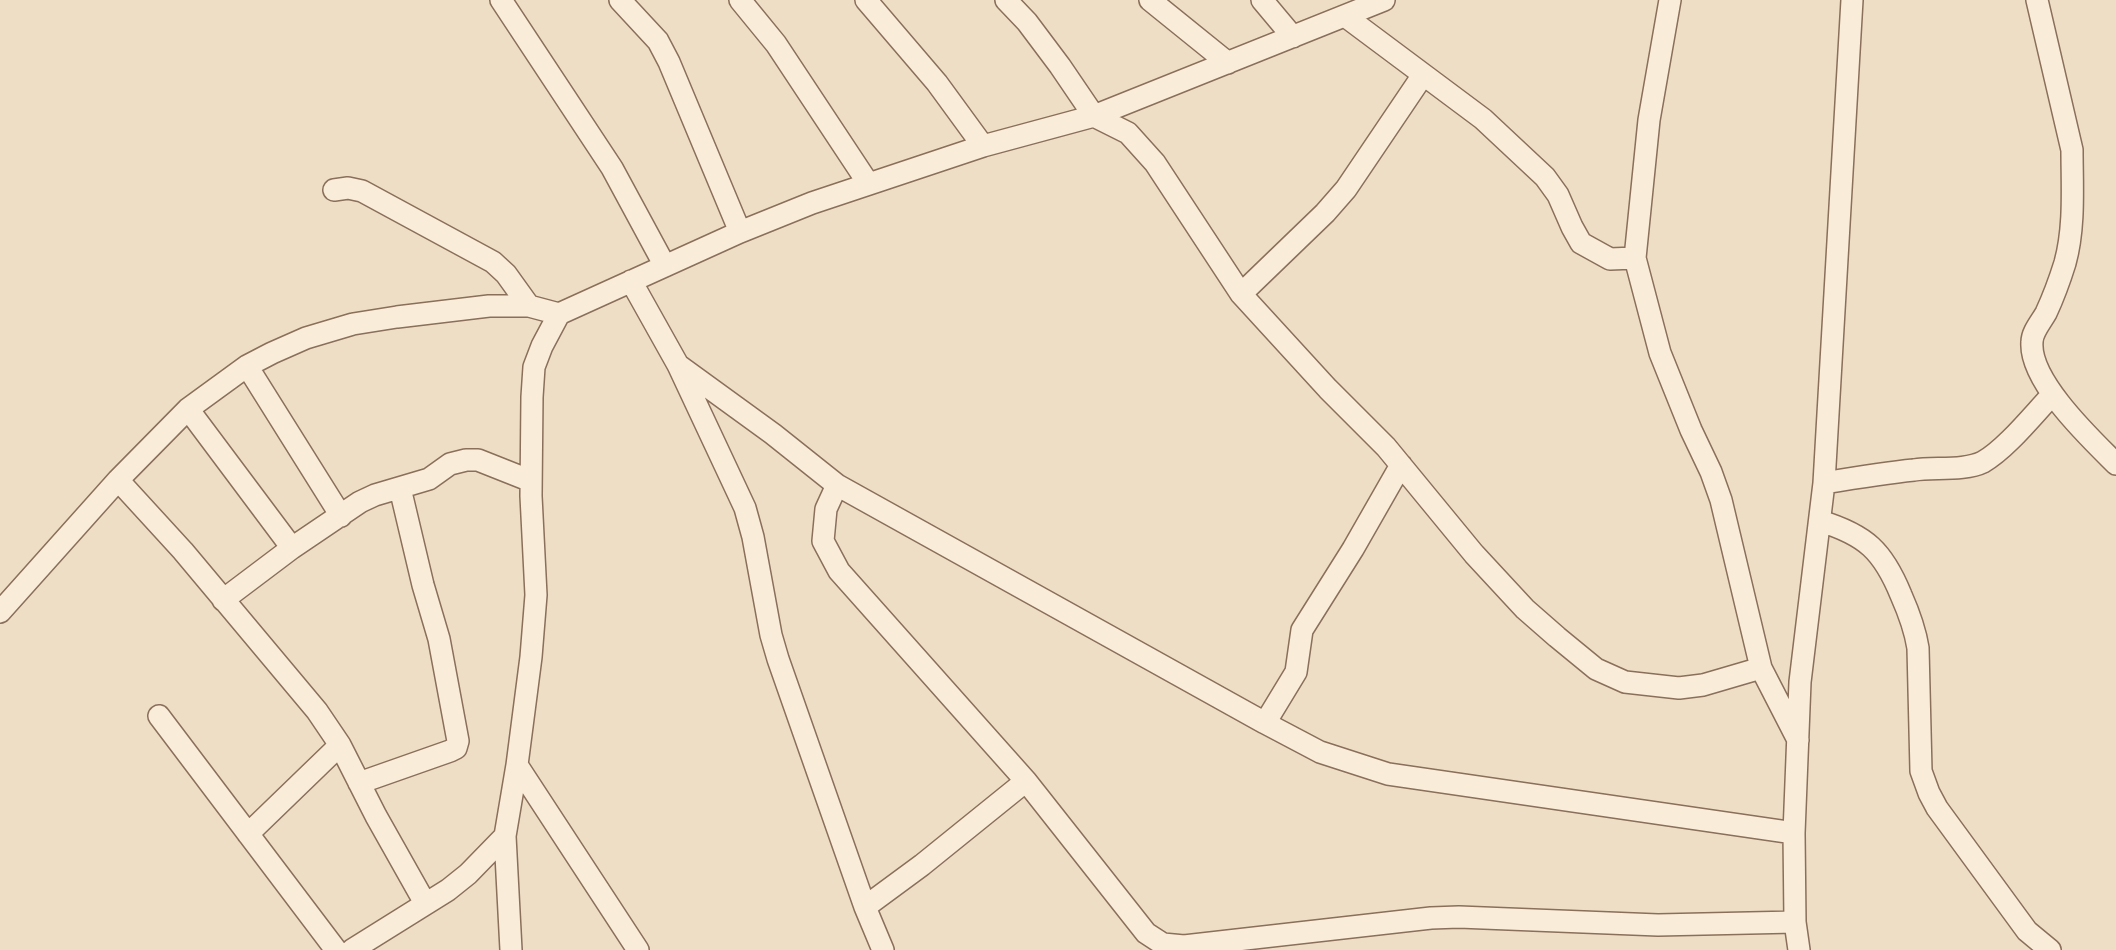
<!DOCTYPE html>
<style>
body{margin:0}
canvas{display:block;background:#efdec6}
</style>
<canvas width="2116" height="950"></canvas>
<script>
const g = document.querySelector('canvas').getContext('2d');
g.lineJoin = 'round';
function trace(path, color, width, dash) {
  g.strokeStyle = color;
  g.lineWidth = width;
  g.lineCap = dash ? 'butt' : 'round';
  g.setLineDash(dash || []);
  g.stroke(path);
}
const street = new Path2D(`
 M 501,0 L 612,168 L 665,266
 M 620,0 L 658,41 L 669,62 L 740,232
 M 740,0 L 776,44 L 868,183
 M 866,0 L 937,83 L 983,146
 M 1006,0 L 1027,22 L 1060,66 L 1094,116 L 1128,133 L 1155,163 L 1241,294 L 1328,389 L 1386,447 L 1474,554 L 1525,609 L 1557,637 L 1596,669 L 1625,682 L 1679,688 L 1703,685 L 1761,668
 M 1150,0 L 1228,63
 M 1262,0 L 1293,37
 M 1670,0 L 1649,120 L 1635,258 L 1660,353 L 1691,430 L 1711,472 L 1721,500 L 1761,668 L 1798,740
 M 2037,0 L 2072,150 C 2072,186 2075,227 2065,263 C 2060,279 2053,298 2046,313 C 2041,322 2032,332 2032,342 C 2029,381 2091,439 2116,464
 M 1345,16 L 1483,119 L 1545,177 L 1558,195 L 1572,227 L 1581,243 L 1610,259 L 1635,258
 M 334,190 L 348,188 L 362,191 L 493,262 L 506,274 L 529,306
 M 631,281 L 678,365 L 745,508 L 753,537 L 771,635 L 778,659 L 865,907 L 883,950
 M 1241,294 L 1325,213 L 1346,189 L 1423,75
 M 678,365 L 773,434 L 837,485 L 1265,723 L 1320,752 L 1388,774 L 1794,833
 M 247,366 L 341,516
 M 188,409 L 292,548 L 223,600
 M 118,480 L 183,551 L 317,711 L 340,745 L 376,816 L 425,903
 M 1824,483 C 1854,478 1884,473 1914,470 C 1934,467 1965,471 1983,462 C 2006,449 2033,415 2052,395
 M 837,485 L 826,509 L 823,541 L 839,571 L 1026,781 L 1146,933 L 1163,944 L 1184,946 L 1431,918 L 1459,917 L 1658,925 L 1795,922
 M 1820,521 C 1866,535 1883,551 1901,595 C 1909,613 1915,629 1918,648 L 1921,771 L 1929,793 L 1937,808 L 2027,931 L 2050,950
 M 292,548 L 360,502 L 375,495 L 429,479 L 450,464 L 466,460 L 478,460 L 531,481
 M 0,612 L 118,480 L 188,409 L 247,366 L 272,353 L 306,338 L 353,324 L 397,317 L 489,306 L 529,306 L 559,314
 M 159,716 L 336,950
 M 1265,723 L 1296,672 L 1302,630 L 1353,549 L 1401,465
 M 517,765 L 638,950
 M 359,783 L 450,751 L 456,748 L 458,741 L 439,639 L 423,585 L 400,488
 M 248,834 L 340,745
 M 865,907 L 922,865 L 1026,781
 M 352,950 L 448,890 L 468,874 L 505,836
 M 511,950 L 505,836 L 517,765 L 531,657 L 536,595 L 531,496 L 532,397 L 534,367 L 542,346 L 559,314 L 740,232 L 812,203 L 983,146 L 1094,116 L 1384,0
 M 1799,950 L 1795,922 L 1794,833 L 1800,682 L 1824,483 L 1852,0`);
trace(street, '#8a6f5b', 24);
trace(street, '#f9ecd9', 21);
</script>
